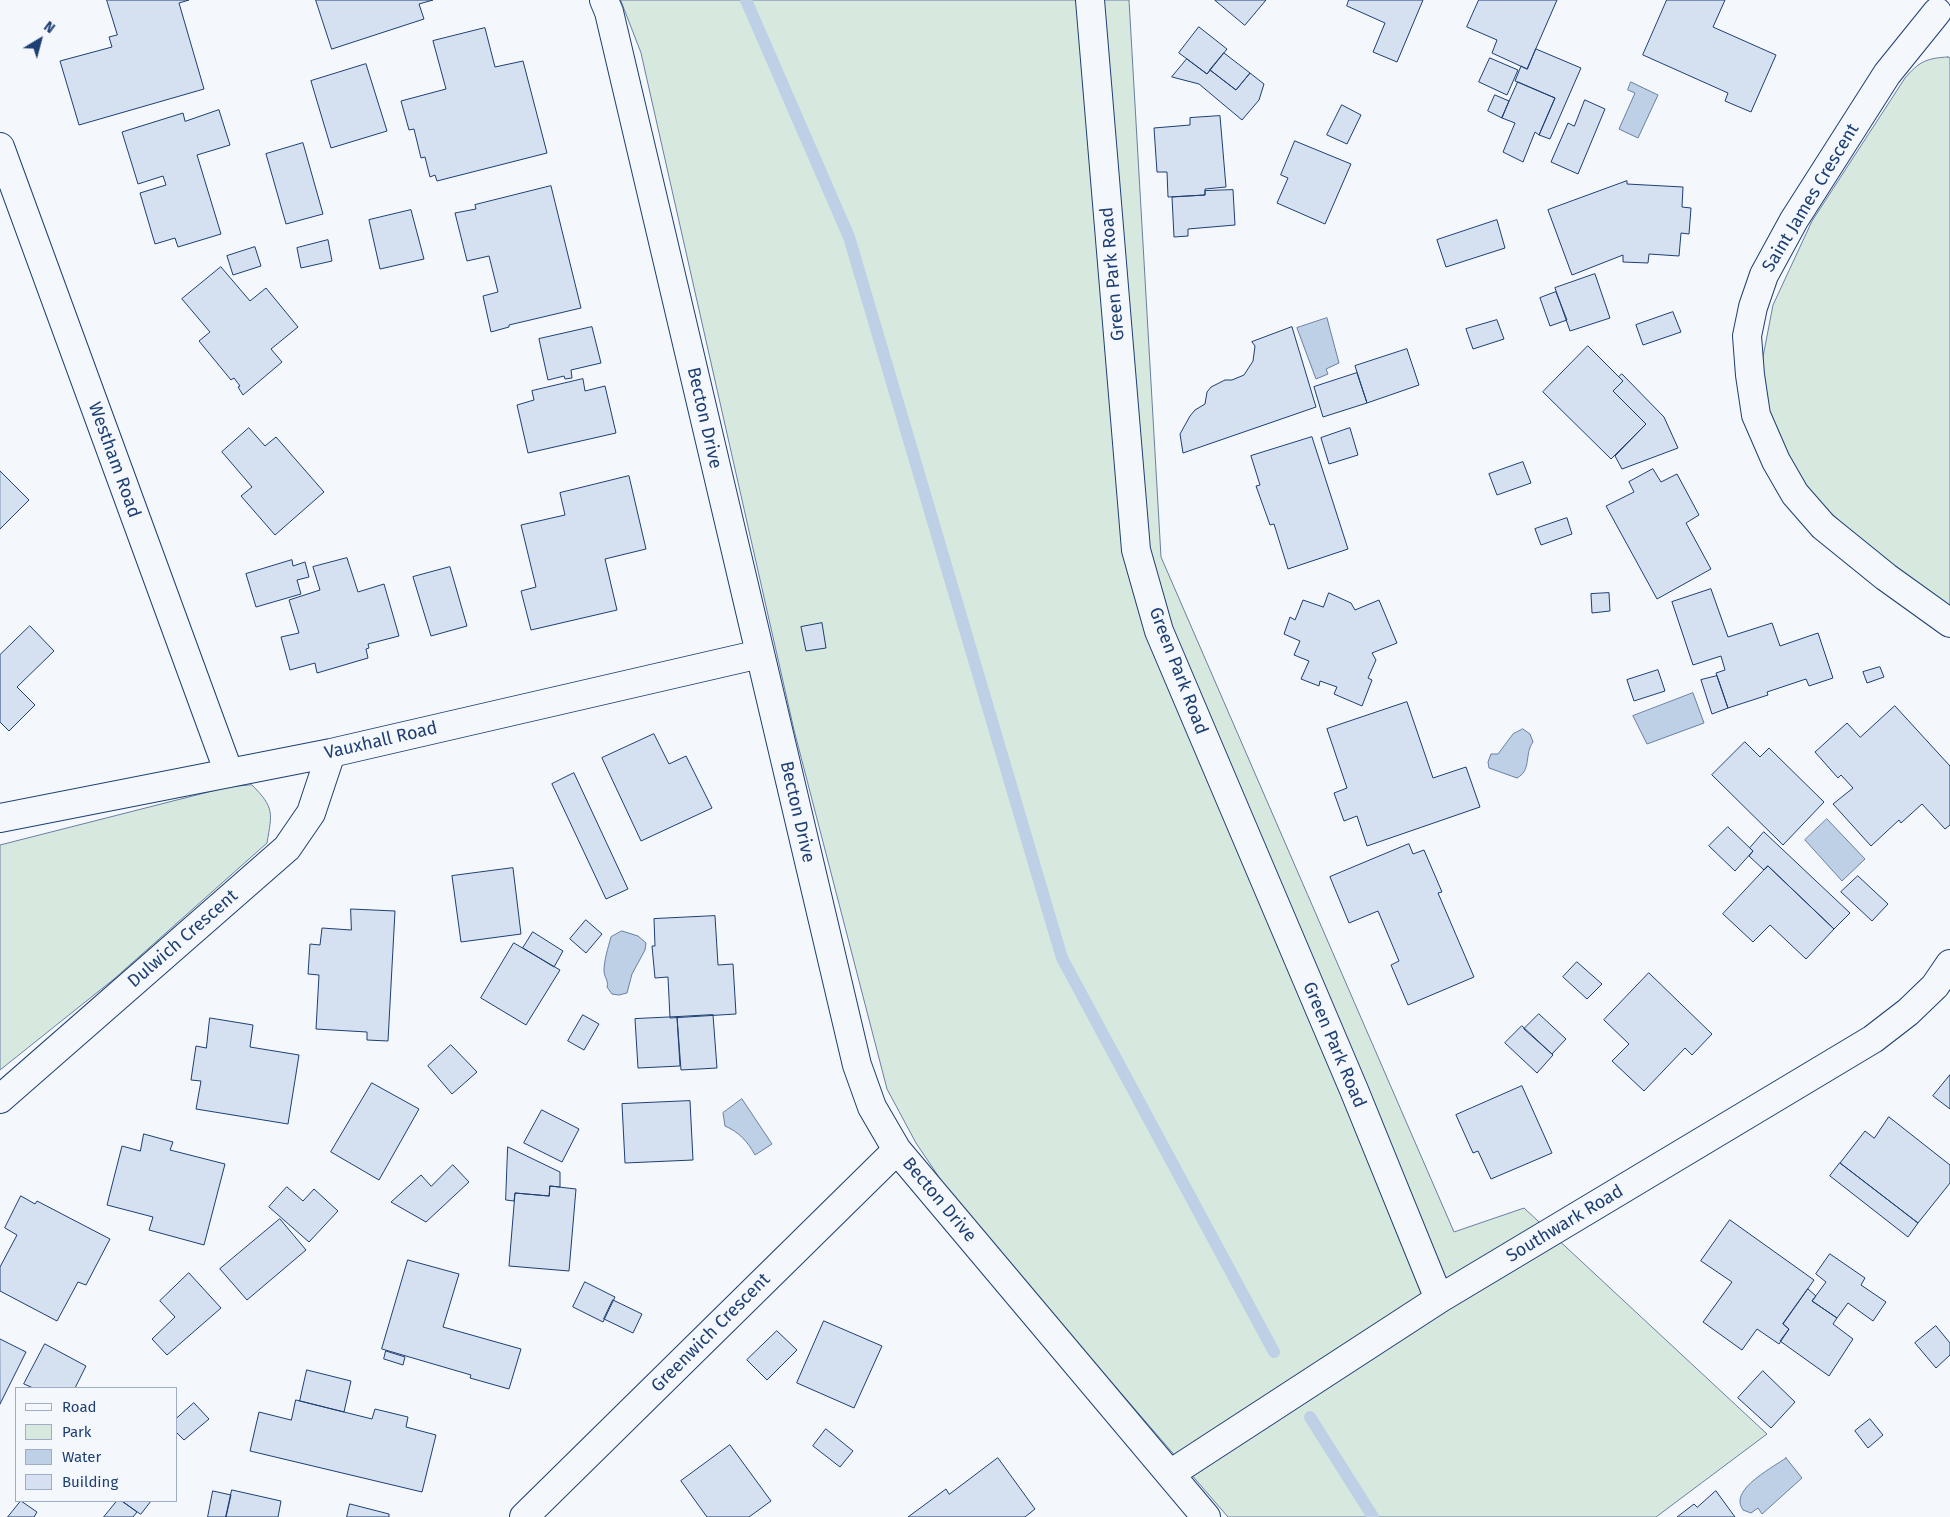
<!DOCTYPE html>
<style>
body{margin:0}
#map{position:relative;width:1950px;height:1517px;overflow:hidden;background:#f4f7fb;font-family:"Fira Sans",sans-serif}
canvas{display:block}
.legend{position:absolute;left:15px;top:1387px;width:162px;height:115px;box-sizing:border-box;background:#f4f7fb;border:1px solid #9eadc5;margin:0;padding:6px 9px;list-style:none;font-size:15px;color:#1d3f73}
.legend li{display:flex;align-items:center;gap:10px;height:25px}
.legend b{width:25px;border:1px solid #9eadc5}
.north{position:absolute;left:15px;top:15px;width:50px;height:50px;-webkit-text-stroke:4px #f4f7fb;paint-order:stroke;rotate:37deg;font-size:14px;font-weight:700;line-height:20px;text-align:center;color:#1d3f73}
.north::after{content:'';display:block;margin:auto;width:18px;height:22px;background:#1d3f73;clip-path:polygon(50% 0,100% 100%,50% 72%,0 100%)}
</style>
<div id="map">
<canvas width="1950" height="1517"></canvas>
<ul class="legend">
<li><b style="height:6px;background:#f4f7fb"></b>Road</li>
<li><b style="height:14px;background:#d7e8df"></b>Park</li>
<li><b style="height:14px;background:#bed0e5"></b>Water</li>
<li><b style="height:14px;background:#d5e0f0"></b>Building</li>
</ul>
<div class="north">N</div>
</div>
<script>
const g = document.querySelector('canvas').getContext('2d');
g.lineJoin = 'round';
function fillPath(path, color) {
  g.fillStyle = color;
  g.fill(path, 'evenodd');
}
function trace(path, color, width, dash) {
  g.strokeStyle = color;
  g.lineWidth = width;
  g.lineCap = dash ? 'butt' : 'round';
  g.setLineDash(dash || []);
  g.stroke(path);
}
function drawText(font, color, halo, rows, align = 'center') {
  g.font = font + ' "Fira Sans",sans-serif';
  g.lineWidth = 4;
  g.setLineDash([]);
  g.textBaseline = 'middle';
  g.strokeStyle = halo;
  g.fillStyle = color;
  for (const [text, x, y, turn = 0] of rows) {
    g.save();
    g.translate(x, y);
    g.rotate((+turn || 0) * Math.PI / 180);
    g.textAlign = isNaN(turn) ? turn : align;
    if (halo) g.strokeText(text, 0, 0);
    g.fillText(text, 0, 0);
    g.restore();
  }
}
const green = new Path2D(`
 M 621,0 L 1129,0 L 1161,557 L 1454,1232 L 1524,1208 L 1767,1434 L 1656,1517 L 1228,1517 L 955,1201 L 916,1143 L 887,1089 L 794,730 L 641,53 Z
 M 1948,57 L 1950,58 L 1950,607 L 1921,589 L 1861,541 L 1815,498 L 1780,446 L 1767,403 L 1762,362 L 1773,305 L 1812,221 L 1905,78 C 1919,62 1926,58 1948,57 Z
 M 252,785 C 275,808 272,813 267,843 L 114,979 L 0,1070 L 0,845 L 228,787 Z`);
const water = new Path2D(`
 M 1631,82 L 1658,95 L 1638,138 L 1619,129 L 1635,93 L 1628,90 Z
 M 1327,318 L 1339,363 L 1326,369 L 1328,374 L 1316,379 L 1297,328 Z
 M 1693,693 L 1704,723 L 1647,744 L 1633,716 Z
 M 1523,729 L 1530,734 L 1533,742 C 1524,754 1532,770 1517,778 L 1489,768 L 1488,762 L 1491,754 L 1498,754 L 1513,734 Z
 M 1827,819 L 1865,859 L 1842,881 L 1805,840 Z
 M 622,931 L 638,936 L 646,943 L 645,950 L 632,974 L 627,993 L 619,995 L 612,994 L 607,987 C 609,981 604,977 604,971 C 604,960 608,948 611,937 Z
 M 742,1099 L 772,1144 L 755,1155 C 748,1142 739,1132 725,1126 L 723,1113 Z
 M 1786,1458 L 1802,1478 L 1762,1514 L 1758,1508 L 1751,1513 L 1743,1510 C 1742,1508 1740,1505 1740,1502 C 1739,1485 1773,1467 1786,1458 Z`);
const stream = new Path2D(`
 M 746,0 L 849,237 L 1062,958 L 1274,1352
 M 1310,1417 L 1373,1517`);
const building = new Path2D(`
 M 107,0 L 189,0 L 179,3 L 204,89 L 79,125 L 60,61 L 112,47 L 109,37 L 117,35 Z
 M 316,0 L 433,0 L 419,4 L 424,19 L 332,49 Z
 M 1215,0 L 1266,0 L 1245,25 Z
 M 1349,0 L 1423,0 L 1397,62 L 1373,52 L 1385,23 L 1347,6 Z
 M 1479,0 L 1557,0 L 1527,69 L 1492,53 L 1497,40 L 1467,27 Z
 M 1667,0 L 1725,0 L 1713,27 L 1776,55 L 1751,112 L 1725,101 L 1728,93 L 1643,55 Z
 M 1199,27 L 1227,49 L 1207,74 L 1179,53 Z
 M 485,28 L 495,67 L 523,61 L 547,153 L 437,181 L 435,175 L 430,177 L 425,157 L 421,158 L 414,129 L 409,130 L 401,101 L 446,89 L 433,41 Z
 M 1536,49 L 1581,68 L 1550,139 L 1539,135 L 1555,98 L 1515,81 L 1521,66 L 1527,69 Z
 M 1224,53 L 1250,73 L 1236,90 L 1210,70 Z
 M 1490,58 L 1518,70 L 1507,95 L 1479,82 Z
 M 1187,59 L 1207,74 L 1210,70 L 1236,90 L 1250,73 L 1264,84 L 1259,100 L 1242,120 L 1199,84 L 1172,77 Z
 M 366,64 L 387,131 L 331,148 L 311,81 Z
 M 1518,82 L 1555,98 L 1539,135 L 1535,132 L 1523,162 L 1503,152 L 1515,123 L 1502,118 Z
 M 1495,95 L 1509,101 L 1502,118 L 1488,111 Z
 M 1585,100 L 1605,109 L 1578,174 L 1551,162 L 1568,123 L 1574,126 Z
 M 1342,105 L 1361,115 L 1347,144 L 1327,135 Z
 M 219,110 L 230,145 L 197,155 L 221,234 L 178,247 L 175,238 L 155,244 L 140,193 L 166,185 L 163,176 L 138,184 L 122,132 L 183,113 L 185,121 Z
 M 1220,116 L 1226,187 L 1205,189 L 1205,195 L 1168,197 L 1167,172 L 1157,172 L 1154,128 L 1190,125 L 1190,118 Z
 M 1295,141 L 1351,164 L 1325,224 L 1277,203 L 1288,178 L 1281,175 Z
 M 303,143 L 323,214 L 286,224 L 266,154 Z
 M 1627,181 L 1627,184 L 1683,187 L 1682,207 L 1691,208 L 1689,234 L 1681,233 L 1679,256 L 1649,254 L 1648,263 L 1623,262 L 1623,255 L 1572,275 L 1548,210 Z
 M 551,186 L 581,308 L 509,325 L 509,327 L 491,332 L 483,296 L 498,292 L 489,256 L 467,261 L 455,213 L 476,209 L 475,205 Z
 M 1233,190 L 1235,225 L 1188,229 L 1188,236 L 1174,237 L 1172,197 L 1205,195 L 1205,191 Z
 M 411,210 L 424,259 L 380,269 L 369,220 Z
 M 1497,220 L 1505,248 L 1446,267 L 1437,240 Z
 M 328,240 L 332,261 L 301,268 L 297,248 Z
 M 255,247 L 261,266 L 233,275 L 227,256 Z
 M 221,267 L 250,301 L 266,288 L 298,327 L 271,349 L 282,362 L 243,395 L 238,387 L 240,386 L 234,378 L 231,380 L 199,341 L 210,332 L 182,299 Z
 M 1595,274 L 1610,318 L 1570,331 L 1555,288 Z
 M 1556,292 L 1567,320 L 1550,326 L 1540,298 Z
 M 1673,312 L 1681,332 L 1643,345 L 1636,325 Z
 M 1497,320 L 1504,339 L 1473,349 L 1466,329 Z
 M 592,327 L 601,363 L 571,370 L 572,378 L 565,379 L 564,376 L 548,380 L 539,339 Z
 M 1292,327 L 1316,407 L 1183,453 L 1180,434 L 1190,416 L 1195,410 L 1205,404 L 1207,392 L 1211,387 L 1225,380 L 1232,380 L 1244,375 L 1253,361 L 1255,346 L 1252,342 Z
 M 1588,346 L 1623,381 L 1613,391 L 1646,424 L 1611,459 L 1543,392 Z
 M 1407,349 L 1419,385 L 1367,403 L 1355,366 Z
 M 1357,373 L 1367,403 L 1323,417 L 1314,387 Z
 M 1622,374 L 1664,417 L 1678,448 L 1622,469 L 1615,456 L 1646,424 L 1613,391 L 1623,381 L 1619,377 Z
 M 583,379 L 585,391 L 605,386 L 616,433 L 528,453 L 517,405 L 534,400 L 532,391 Z
 M 249,428 L 265,446 L 276,437 L 324,492 L 275,535 L 241,496 L 252,487 L 222,452 Z
 M 1350,428 L 1358,455 L 1329,464 L 1321,438 Z
 M 1312,437 L 1348,549 L 1288,569 L 1274,524 L 1270,525 L 1256,486 L 1260,485 L 1251,456 Z
 M 1523,462 L 1531,483 L 1497,495 L 1489,474 Z
 M 1653,469 L 1661,482 L 1677,474 L 1699,515 L 1686,523 L 1711,569 L 1657,599 L 1606,506 L 1634,492 L 1629,482 Z
 M 0,471 L 29,500 L 0,529 Z
 M 629,476 L 646,549 L 605,559 L 617,610 L 531,630 L 521,591 L 536,587 L 521,525 L 565,515 L 560,493 Z
 M 1567,518 L 1572,534 L 1541,545 L 1535,529 Z
 M 347,558 L 358,592 L 384,584 L 399,636 L 368,644 L 369,648 L 366,649 L 368,658 L 317,673 L 315,663 L 290,670 L 281,637 L 299,633 L 289,600 L 320,590 L 313,567 Z
 M 292,560 L 293,566 L 305,562 L 309,577 L 297,580 L 301,594 L 256,607 L 246,574 Z
 M 450,567 L 467,626 L 431,636 L 413,577 Z
 M 1711,589 L 1728,637 L 1772,623 L 1780,646 L 1818,633 L 1833,678 L 1809,686 L 1806,679 L 1767,692 L 1768,695 L 1728,708 L 1716,673 L 1725,670 L 1721,656 L 1693,665 L 1672,602 Z
 M 1329,593 L 1351,603 L 1355,610 L 1379,600 L 1397,643 L 1372,653 L 1376,660 L 1368,678 L 1372,680 L 1362,706 L 1334,694 L 1337,687 L 1320,681 L 1319,686 L 1301,679 L 1309,661 L 1294,655 L 1300,641 L 1284,634 L 1290,617 L 1295,620 L 1303,600 L 1323,607 Z
 M 1609,593 L 1610,611 L 1592,613 L 1591,594 Z
 M 822,623 L 826,648 L 806,651 L 801,627 Z
 M 30,626 L 54,651 L 17,687 L 35,705 L 9,731 L 0,722 L 0,655 Z
 M 1880,667 L 1884,677 L 1867,683 L 1863,672 Z
 M 1658,670 L 1665,691 L 1634,701 L 1627,680 Z
 M 1717,676 L 1728,708 L 1712,714 L 1701,680 Z
 M 1407,702 L 1433,778 L 1466,767 L 1480,807 L 1367,846 L 1357,816 L 1344,821 L 1334,793 L 1347,788 L 1327,729 Z
 M 1895,706 L 1950,766 L 1950,825 L 1945,829 L 1922,804 L 1901,823 L 1899,820 L 1871,846 L 1833,804 L 1853,788 L 1841,775 L 1838,778 L 1815,752 L 1847,723 L 1860,737 Z
 M 654,734 L 669,764 L 686,756 L 712,808 L 641,841 L 602,758 Z
 M 1745,742 L 1760,757 L 1769,748 L 1824,802 L 1783,845 L 1712,775 Z
 M 574,773 L 628,889 L 606,899 L 552,784 Z
 M 1728,827 L 1753,851 L 1735,871 L 1709,846 Z
 M 1764,832 L 1850,913 L 1834,929 L 1768,866 L 1764,870 L 1749,856 L 1753,851 L 1750,848 Z
 M 1409,844 L 1413,854 L 1424,850 L 1442,892 L 1438,893 L 1474,977 L 1408,1005 L 1391,965 L 1399,961 L 1378,911 L 1349,923 L 1330,877 Z
 M 1768,866 L 1834,929 L 1806,959 L 1770,925 L 1753,942 L 1723,914 Z
 M 513,868 L 521,934 L 461,942 L 452,876 Z
 M 1858,876 L 1888,904 L 1872,921 L 1841,892 Z
 M 351,909 L 395,911 L 388,1041 L 367,1040 L 367,1032 L 316,1029 L 319,975 L 308,974 L 310,944 L 320,945 L 322,928 L 351,930 Z
 M 715,916 L 718,965 L 733,964 L 736,1014 L 670,1018 L 668,977 L 655,978 L 652,946 L 655,946 L 654,919 Z
 M 586,920 L 602,934 L 586,953 L 570,939 Z
 M 533,932 L 563,951 L 554,967 L 523,948 Z
 M 514,943 L 560,970 L 526,1025 L 481,998 Z
 M 1577,962 L 1602,984 L 1587,999 L 1563,977 Z
 M 1649,973 L 1712,1034 L 1692,1055 L 1685,1048 L 1644,1091 L 1612,1061 L 1629,1044 L 1604,1020 Z
 M 1539,1014 L 1566,1039 L 1552,1054 L 1524,1029 Z
 M 583,1015 L 599,1024 L 584,1050 L 568,1041 Z
 M 713,1015 L 717,1068 L 681,1070 L 677,1017 Z
 M 677,1017 L 680,1066 L 638,1068 L 635,1019 Z
 M 210,1018 L 253,1025 L 250,1047 L 299,1055 L 288,1124 L 196,1109 L 201,1081 L 191,1080 L 196,1046 L 206,1048 Z
 M 1522,1026 L 1553,1055 L 1537,1073 L 1505,1043 Z
 M 451,1045 L 477,1072 L 452,1094 L 428,1066 Z
 M 1950,1075 L 1950,1109 L 1933,1096 Z
 M 372,1083 L 419,1109 L 379,1180 L 331,1152 Z
 M 1522,1086 L 1552,1153 L 1491,1179 L 1478,1151 L 1473,1153 L 1456,1115 Z
 M 690,1101 L 693,1160 L 625,1163 L 622,1104 Z
 M 542,1110 L 579,1129 L 562,1162 L 524,1143 Z
 M 1889,1117 L 1950,1165 L 1950,1183 L 1918,1223 L 1840,1163 L 1865,1131 L 1874,1138 Z
 M 144,1134 L 173,1142 L 170,1150 L 225,1164 L 204,1245 L 149,1230 L 153,1217 L 107,1205 L 122,1146 L 140,1151 Z
 M 508,1147 L 560,1172 L 560,1187 L 550,1186 L 549,1196 L 515,1193 L 514,1201 L 506,1200 Z
 M 1840,1163 L 1918,1223 L 1908,1237 L 1830,1176 Z
 M 453,1165 L 469,1182 L 426,1222 L 391,1202 L 421,1175 L 431,1186 Z
 M 550,1186 L 576,1189 L 569,1271 L 509,1266 L 515,1193 L 549,1196 Z
 M 287,1187 L 303,1201 L 314,1189 L 338,1211 L 309,1242 L 269,1207 Z
 M 21,1196 L 35,1204 L 37,1201 L 110,1239 L 86,1285 L 78,1282 L 57,1321 L 0,1291 L 0,1267 L 17,1235 L 5,1228 Z
 M 280,1219 L 306,1250 L 247,1300 L 220,1269 Z
 M 1730,1220 L 1814,1280 L 1783,1324 L 1789,1329 L 1779,1344 L 1757,1329 L 1742,1350 L 1703,1322 L 1732,1282 L 1701,1261 Z
 M 1830,1254 L 1865,1278 L 1861,1285 L 1886,1302 L 1873,1321 L 1848,1303 L 1837,1318 L 1812,1301 L 1826,1282 L 1816,1274 Z
 M 408,1260 L 459,1274 L 443,1327 L 521,1349 L 509,1389 L 470,1378 L 471,1375 L 382,1349 Z
 M 189,1273 L 221,1308 L 167,1355 L 152,1339 L 175,1317 L 160,1301 Z
 M 585,1282 L 615,1297 L 603,1322 L 573,1307 Z
 M 1808,1289 L 1816,1296 L 1812,1301 L 1837,1318 L 1833,1324 L 1853,1339 L 1829,1376 L 1780,1341 L 1789,1329 L 1783,1324 Z
 M 613,1300 L 642,1314 L 633,1333 L 604,1319 Z
 M 824,1321 L 882,1346 L 854,1408 L 797,1383 Z
 M 1936,1326 L 1950,1343 L 1950,1355 L 1936,1368 L 1915,1343 Z
 M 777,1331 L 797,1350 L 767,1380 L 747,1360 Z
 M 0,1339 L 26,1352 L 0,1404 Z
 M 45,1344 L 86,1366 L 75,1388 L 33,1388 L 24,1384 Z
 M 386,1351 L 405,1357 L 403,1365 L 384,1359 Z
 M 307,1370 L 351,1381 L 344,1412 L 300,1401 Z
 M 1763,1371 L 1795,1402 L 1771,1428 L 1738,1398 Z
 M 296,1400 L 372,1419 L 375,1409 L 408,1417 L 406,1427 L 436,1435 L 422,1492 L 250,1451 L 259,1412 L 291,1420 Z
 M 194,1403 L 209,1419 L 184,1440 L 176,1432 L 176,1419 Z
 M 1870,1419 L 1883,1435 L 1868,1448 L 1855,1431 Z
 M 826,1429 L 853,1451 L 840,1467 L 813,1446 Z
 M 730,1445 L 771,1501 L 749,1517 L 707,1517 L 681,1481 Z
 M 998,1458 L 1035,1509 L 1025,1517 L 908,1517 L 946,1489 L 949,1494 Z
 M 232,1490 L 281,1501 L 278,1517 L 226,1517 Z
 M 213,1491 L 231,1495 L 226,1517 L 208,1517 Z
 M 1716,1491 L 1735,1517 L 1677,1517 L 1694,1504 L 1697,1507 Z
 M 21,1501 L 37,1512 L 34,1517 L 8,1517 Z
 M 117,1501 L 122,1501 L 137,1512 L 133,1517 L 104,1517 Z
 M 122,1501 L 151,1501 L 141,1514 Z
 M 350,1504 L 389,1514 L 389,1517 L 347,1517 Z`);
const minor = new Path2D(`
 M 604,0 L 609,12 L 857,1065 L 872,1107 L 897,1150 L 1206,1517
 M 1090,0 L 1136,550 L 1159,631 L 1354,1090 L 1439,1299
 M 1937,12 L 1887,74 L 1794,220 L 1764,275 L 1753,307 L 1747,336 L 1750,375 L 1756,415 L 1776,461 L 1795,494 L 1823,526 L 1886,577 L 1950,623
 M 0,147 L 229,773
 M 0,818 L 331,753 L 760,654
 M 0,1099 L 287,848 L 311,813 L 331,753
 M 1170,1474 L 1439,1299 L 1873,1039 L 1908,1012 L 1935,986 L 1950,964
 M 524,1517 L 897,1150`);
const streetNames = [
 ["Saint James Crescent",1811,198,-59],
 ["Green Park Road",1113,274,-95],
 ["Becton Drive",704,418,77],
 ["Westham Road",114,460,70],
 ["Green Park Road",1178,671,69],
 ["Vauxhall Road",381,741,-13],
 ["Becton Drive",797,812,77],
 ["Dulwich Crescent",183,939,-41],
 ["Green Park Road",1334,1045,67],
 ["Becton Drive",939,1200,50],
 ["Southwark Road",1565,1224,-31],
 ["Greenwich Crescent",711,1333,-45]
];
fillPath(green, '#d7e8df');
trace(green, '#687fa3', 1);
fillPath(water, '#bed0e5');
trace(water, '#687fa3', 1);
trace(stream, '#bed0e5', 12);
fillPath(building, '#d5e0f0');
trace(building, '#1d3f73', 1);
trace(minor, '#1d3f73', 30);
trace(minor, '#f4f7fb', 28);
drawText('18px', '#1d3f73', '#f4f7fb', streetNames);
</script>
